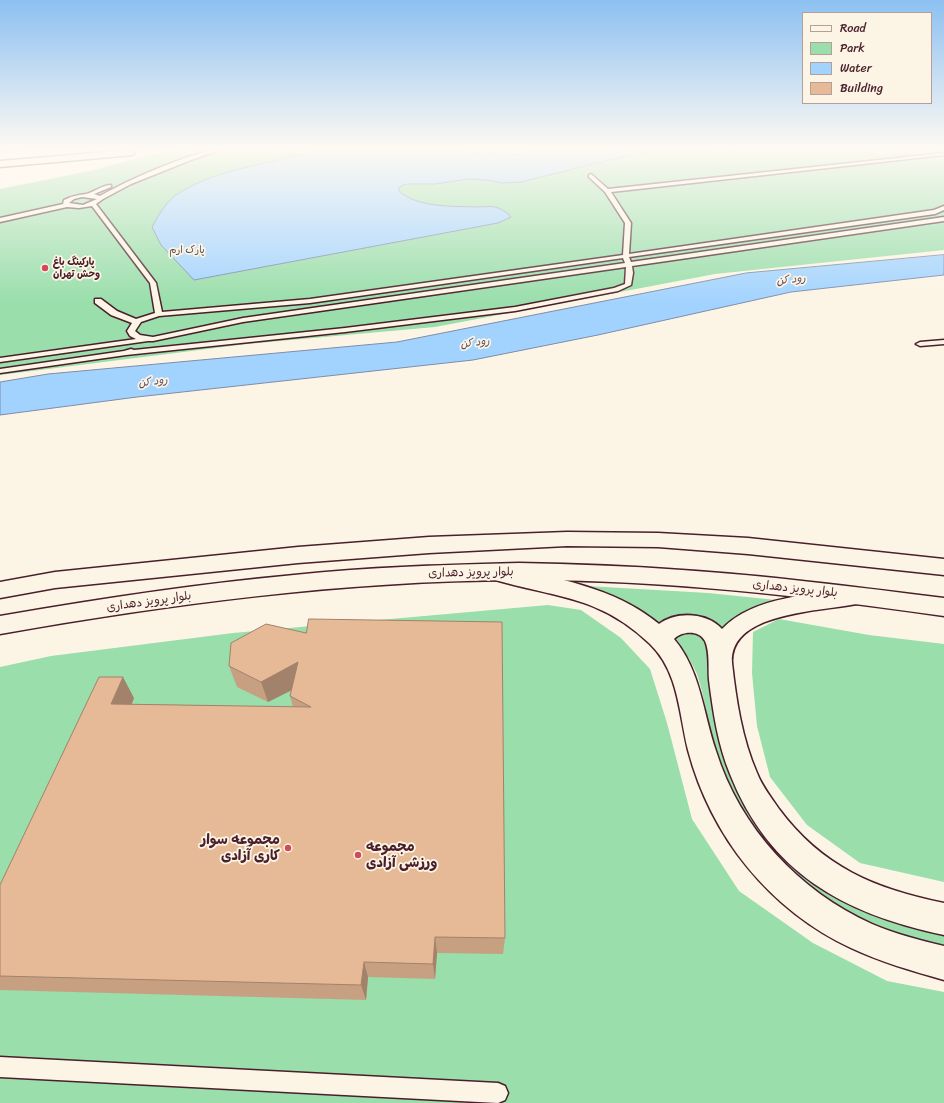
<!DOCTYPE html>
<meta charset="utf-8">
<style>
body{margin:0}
#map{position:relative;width:944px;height:1103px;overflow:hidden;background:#fcf5e5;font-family:Sriracha,sans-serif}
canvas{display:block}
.legend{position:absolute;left:802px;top:12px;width:130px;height:92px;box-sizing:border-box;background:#fcf5e5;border:1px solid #b59f9b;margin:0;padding:5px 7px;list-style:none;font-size:12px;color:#4a1f2b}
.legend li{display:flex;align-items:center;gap:8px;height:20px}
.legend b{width:20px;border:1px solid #b59f9b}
</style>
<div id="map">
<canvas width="944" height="1103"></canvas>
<ul class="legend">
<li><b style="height:5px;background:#fcf5e5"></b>Road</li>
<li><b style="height:11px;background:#99deab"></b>Park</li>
<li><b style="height:11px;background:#a2d3ff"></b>Water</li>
<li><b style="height:11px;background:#e7ba97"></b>Building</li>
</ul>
</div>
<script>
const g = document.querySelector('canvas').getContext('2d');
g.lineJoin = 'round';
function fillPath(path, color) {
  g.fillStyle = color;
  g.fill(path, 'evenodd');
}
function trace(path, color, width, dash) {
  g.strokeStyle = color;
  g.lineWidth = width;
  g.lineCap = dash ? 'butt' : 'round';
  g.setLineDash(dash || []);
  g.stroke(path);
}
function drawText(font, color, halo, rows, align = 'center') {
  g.font = font + ' Sriracha,"Playpen Sans Arabic",sans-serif';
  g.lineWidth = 3.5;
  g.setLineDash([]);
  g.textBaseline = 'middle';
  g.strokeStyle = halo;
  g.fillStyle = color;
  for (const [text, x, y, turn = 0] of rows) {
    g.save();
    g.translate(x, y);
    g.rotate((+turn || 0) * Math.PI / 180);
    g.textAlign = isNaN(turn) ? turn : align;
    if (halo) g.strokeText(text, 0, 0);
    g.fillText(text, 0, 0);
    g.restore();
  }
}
const green = new Path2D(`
 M 173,149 L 944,149 L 944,250 L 715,274 L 435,327 L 247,344 L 0,375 L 0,189 L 89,171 Z
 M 570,585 L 708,593 L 796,602 L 723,630 L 658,627 Z
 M 548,605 L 581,610 L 621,638 L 650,669 L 667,723 L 692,819 L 739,891 L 813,943 L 887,981 L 944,992 L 944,1103 L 0,1103 L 0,667 L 51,656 L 233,633 Z
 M 779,619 L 869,635 L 944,644 L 944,882 L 860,863 L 807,825 L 770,777 L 757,726 L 752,673 L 753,632 Z
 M 700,630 L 708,645 L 708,669 L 714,701 L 813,882 L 842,901 L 861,909 L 944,933 L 944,950 L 933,948 L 833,911 L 746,825 L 716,758 L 702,691 L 697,674 L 690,660 L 675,638 L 675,635 Z`);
const water = new Path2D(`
 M 332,149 L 522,154 L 543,149 L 729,149 L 634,154 L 521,182 L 502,183 L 487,180 L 468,179 L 436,184 L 407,184 L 399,187 L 399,191 C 418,208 452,206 477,207 C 483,207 490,206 495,207 C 500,208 508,213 511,217 L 498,223 L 194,280 L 161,245 L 152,227 C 158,216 165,203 176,195 C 205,175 244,168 278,160 C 296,156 314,151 332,149 Z
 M 944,255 L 944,275 L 791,292 L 598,335 L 473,360 L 137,397 L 0,415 L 0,382 L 48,374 L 397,342 L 746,273 Z`);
const service = new Path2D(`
 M 215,149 L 222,149 L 191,160 L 131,184 L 103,199 L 96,204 L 156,283 L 162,312 L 310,299 L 623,255 L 625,223 L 605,192 L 589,177 L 589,175 L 591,174 L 608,189 L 944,153 L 944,155 L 611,192 L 631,223 L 629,254 L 934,210 L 944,206 L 944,210 L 935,214 L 629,257 L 631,262 L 944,217 L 944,221 L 632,266 L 633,273 L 631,285 L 618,291 L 515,311 L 345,332 L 126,355 L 0,373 L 0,369 L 124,351 L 131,349 L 134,350 L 345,328 L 515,307 L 614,288 L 625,284 L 626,267 L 243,322 L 153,341 L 148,341 L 0,362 L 0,358 L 136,339 L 130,336 L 127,331 L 132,323 L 111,315 L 95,303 L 95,299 L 101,299 L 117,311 L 136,319 L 155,313 L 150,283 L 92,206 L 79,208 L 67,207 L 0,222 L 0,218 L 63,204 L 64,200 C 72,196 78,195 86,194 C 95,192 102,185 111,185 L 111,187 L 94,194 L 100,196 C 132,178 179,158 215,149 ZM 82,197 L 97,199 L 83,205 L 69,203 L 74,199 ZM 623,258 L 625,263 L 243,318 L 153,337 L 140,335 L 135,331 L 141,322 L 159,316 L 310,303 Z
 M 944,340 L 944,344 L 920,346 L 916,344 L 920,342 Z
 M 0,1057 L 498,1083 L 505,1086 L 508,1093 L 505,1100 L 498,1103 L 0,1077 Z`);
const minor = new Path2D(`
 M 130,150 L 133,151 L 135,153 L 133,155 L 0,167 L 0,161 Z
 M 500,566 C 555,578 615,587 659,624 C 676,611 707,612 722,629 C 753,596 815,594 857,588 L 865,590 L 868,596 L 865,602 C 830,612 729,609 732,663 C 736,699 742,739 757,773 C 762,786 771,797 779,809 C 822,867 875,889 944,903 L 944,935 C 844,914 769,873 730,774 C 718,745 713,712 709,680 C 708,668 710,652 705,641 C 699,630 682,631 674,639 C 701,671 703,713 716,751 C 740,828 799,891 872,924 C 895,934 919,940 944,946 L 944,980 C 912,971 881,962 851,948 C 770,910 711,837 688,750 C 679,714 679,672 650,644 C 599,595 555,598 492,579 L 489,574 L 492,569 Z`);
const secondary = new Path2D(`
 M 567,532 L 658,533 L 748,538 L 944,559 L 944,575 L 748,554 L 658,547 L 567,546 L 429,553 L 298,563 L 55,588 L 0,598 L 0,582 L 55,572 L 298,547 L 429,537 Z
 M 519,563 C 573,564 628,566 682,570 C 770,576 857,587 944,598 L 944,616 C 802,596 660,579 516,580 C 342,581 171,604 0,634 L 0,616 C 98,599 196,584 294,575 C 369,567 444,565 519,563 Z`);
const wall = new Path2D(`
 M 266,624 L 505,938 L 503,954 L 437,953 L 435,979 L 368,977 L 366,1000 L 0,990 L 0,885 L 134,698 L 132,704 L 293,707 L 290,696 L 292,690 L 268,702 L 237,687 L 229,666 Z`);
const shadedWall = new Path2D(`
 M 0,149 L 40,149 L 0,152 Z
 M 298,662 L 304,684 L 268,702 L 261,682 Z
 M 123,677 L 134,698 L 123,724 L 111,704 Z
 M 435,937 L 437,953 L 435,979 L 433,964 Z
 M 364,962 L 368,977 L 366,1000 L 361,985 Z`);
const building = new Path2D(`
 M 309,619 L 502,622 L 505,938 L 435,937 L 433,964 L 364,962 L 361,985 L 0,976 L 0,885 L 99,677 L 123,677 L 111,704 L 311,707 L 290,696 L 298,662 L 261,682 L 229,666 L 231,643 L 266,624 L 306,633 Z`);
const markers = [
 [45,268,4,"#d1495b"],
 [288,848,4,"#d1495b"],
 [358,855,4,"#d1495b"]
];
const farParknames = [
 ["پارک ارم",187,250]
];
const farPoinames = [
 ["پارکینگ باغ",53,262],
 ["وحش تهران",53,274]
];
const farWaternames = [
 ["رود کن",791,280,-6],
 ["رود کن",475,343,-7],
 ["رود کن",153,382,-7]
];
const streetNames = [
 ["بلوار پرویز دهداری",471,573,-1],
 ["بلوار پرویز دهداری",795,589,6],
 ["بلوار پرویز دهداری",149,602,-8]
];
const nearPoinames = [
 ["مجموعه سوار",280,840],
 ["کاری آزادی",280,856],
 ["مجموعه",366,847,"left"],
 ["ورزشی آزادی",366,863,"left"]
];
fillPath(green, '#99deab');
fillPath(water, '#a2d3ff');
trace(water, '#7f8baa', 1);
trace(service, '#4a1f2b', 3);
trace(minor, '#4a1f2b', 3);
trace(secondary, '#4a1f2b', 3);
fillPath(service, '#fcf5e5');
fillPath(minor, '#fcf5e5');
fillPath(secondary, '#fcf5e5');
fillPath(wall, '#c7a082');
fillPath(shadedWall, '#a2826a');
fillPath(building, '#e7ba97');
trace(building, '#a2826a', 1);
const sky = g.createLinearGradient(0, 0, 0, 303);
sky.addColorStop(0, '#8cc0f1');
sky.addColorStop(0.49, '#fefaf3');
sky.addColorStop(1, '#fefaf300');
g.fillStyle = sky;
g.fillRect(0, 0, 944, 303);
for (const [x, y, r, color] of markers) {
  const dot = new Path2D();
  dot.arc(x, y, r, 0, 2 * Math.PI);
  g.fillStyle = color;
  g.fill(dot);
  trace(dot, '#fcf5e5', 1.5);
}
drawText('10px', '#5e4f4b', '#fcf5e5', farParknames);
drawText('bold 10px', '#4a1f2b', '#fcf5e5', farPoinames, 'left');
drawText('italic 11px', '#604c60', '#fcf5e5', farWaternames);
drawText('12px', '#4a1f2b', '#fcf5e5', streetNames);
drawText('bold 14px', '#4a1f2b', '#fcf5e5', nearPoinames, 'right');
</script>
